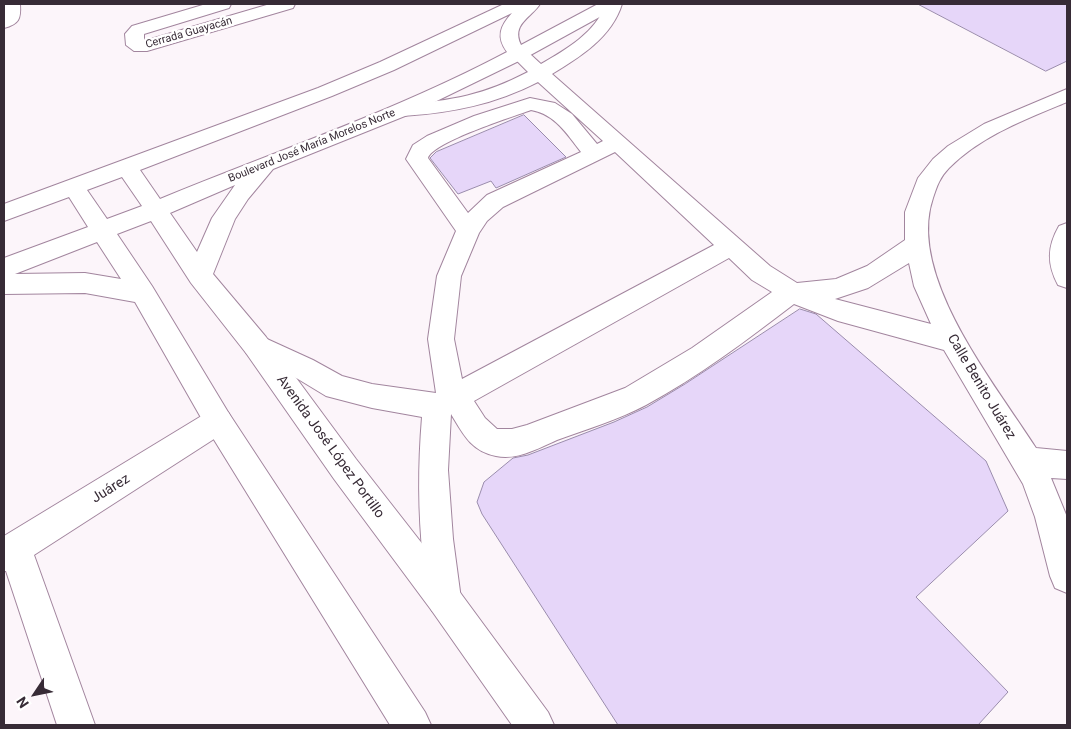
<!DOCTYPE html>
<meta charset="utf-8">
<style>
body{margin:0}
#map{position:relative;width:1071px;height:729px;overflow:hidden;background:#fcf5fa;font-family:Roboto,sans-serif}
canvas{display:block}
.frame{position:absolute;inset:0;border:5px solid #372b36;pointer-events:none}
.north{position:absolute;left:10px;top:669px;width:50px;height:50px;-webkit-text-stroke:4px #fff;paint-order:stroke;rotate:236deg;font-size:14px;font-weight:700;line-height:20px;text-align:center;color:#372b36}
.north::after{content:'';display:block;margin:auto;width:18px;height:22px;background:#372b36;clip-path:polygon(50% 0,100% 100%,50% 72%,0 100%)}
</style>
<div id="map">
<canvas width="1071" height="729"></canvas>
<div class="frame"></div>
<div class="north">N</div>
</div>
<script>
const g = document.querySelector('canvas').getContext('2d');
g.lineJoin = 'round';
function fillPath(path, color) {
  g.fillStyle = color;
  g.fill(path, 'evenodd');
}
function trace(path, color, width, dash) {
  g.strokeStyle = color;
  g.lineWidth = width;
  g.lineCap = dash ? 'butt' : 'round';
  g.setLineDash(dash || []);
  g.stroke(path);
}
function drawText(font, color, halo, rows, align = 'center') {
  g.font = font + ' Roboto,sans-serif';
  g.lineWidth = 5;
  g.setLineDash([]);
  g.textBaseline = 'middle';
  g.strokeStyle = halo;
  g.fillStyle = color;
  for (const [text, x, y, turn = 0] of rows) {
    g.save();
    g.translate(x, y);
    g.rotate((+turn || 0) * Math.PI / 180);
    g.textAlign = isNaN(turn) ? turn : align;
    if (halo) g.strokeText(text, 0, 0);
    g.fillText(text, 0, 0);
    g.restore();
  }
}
const building = new Path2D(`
 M 918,4 L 1067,4 L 1067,61 L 1046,71 Z
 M 524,115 L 566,157 L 496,188 L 491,181 L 458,194 L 430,158 L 436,152 Z
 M 800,309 L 816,314 L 986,461 L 1008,511 L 916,597 L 1008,692 L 978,725 L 618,725 L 482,514 L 477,502 L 484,482 L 513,458 L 528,455 L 614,422 L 647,407 L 685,384 Z`);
const minor = new Path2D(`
 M 4,4 L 20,4 C 21,19 19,24 4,28 Z
 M 206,4 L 231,4 L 229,8 L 144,34 L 144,41 L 270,4 L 295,4 L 293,8 L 147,51 L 134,51 L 126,45 L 125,34 L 132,26 Z
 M 606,4 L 622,4 C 612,37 580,57 552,74 L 770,266 L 797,283 L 836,279 L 867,266 L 905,240 L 905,212 L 918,178 L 933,159 L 948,146 L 984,124 L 1067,89 L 1067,102 C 1026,119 981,136 949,168 C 940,177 937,186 933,198 C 906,276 996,385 1036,448 L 1067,451 L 1067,479 L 1051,478 L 1067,517 L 1067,593 L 1055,588 L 1050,576 L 1035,517 L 1023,484 L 944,350 L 838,321 L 794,304 C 747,340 698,377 646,405 C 618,420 587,429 557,440 C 539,448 516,461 496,456 C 471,451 463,434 451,414 L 448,470 L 453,539 L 461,599 L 456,611 L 444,616 L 432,611 C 425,594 425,577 423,559 C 418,511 418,465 422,417 L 372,408 L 326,396 L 293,376 L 246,353 L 243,345 L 246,337 L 256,334 L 313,360 L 342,376 L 372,384 L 436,393 L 428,339 L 437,276 L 456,231 L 406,159 L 413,145 L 427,136 L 474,116 L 530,98 L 555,103 L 572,114 L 597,144 L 603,141 L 538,82 C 495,104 452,113 403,116 L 396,114 L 393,110 L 396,106 L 403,104 C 452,101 484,95 528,72 L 510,54 L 513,50 C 526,47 532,56 541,64 C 567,49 595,33 606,4 ZM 531,110 C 555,114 567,134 581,152 L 487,195 L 468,213 L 428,158 C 433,142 512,117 531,110 ZM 615,152 L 714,245 L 462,379 L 454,339 L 461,276 L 479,233 L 487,221 L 503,207 ZM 729,258 L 752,280 L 772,292 L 692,348 L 625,388 L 527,425 L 512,429 L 497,429 L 485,418 L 474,401 ZM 909,263 L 914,286 L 931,324 L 835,299 L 868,288 Z
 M 1067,223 L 1067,288 L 1058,285 C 1047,264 1047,247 1059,226 Z
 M 218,408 L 228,412 L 233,421 L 228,430 L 34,555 L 95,725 L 57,725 L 6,571 L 4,571 L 4,536 L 208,412 Z`);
const major = new Path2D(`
 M 504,4 L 540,4 C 531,18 511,24 521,45 L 598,4 L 618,4 L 616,8 L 525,58 L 410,114 L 273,169 L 248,199 L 235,219 L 213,274 L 266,337 L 356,459 L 456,587 L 548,712 L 554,725 L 512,725 L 432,611 L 334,479 L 246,353 L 191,283 L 151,221 L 117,234 L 152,286 L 228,412 L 425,712 L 431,725 L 390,725 L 208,430 L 135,302 L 85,293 L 4,294 L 4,258 L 88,227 L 69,197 L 4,221 L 4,204 L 318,88 L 380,62 ZM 512,13 C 500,26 496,37 507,52 C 396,111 276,151 160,199 L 140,170 L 332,96 L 394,70 ZM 122,177 L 142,206 L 107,219 L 87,190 ZM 235,185 L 212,218 L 197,252 L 170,213 ZM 97,242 L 121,279 L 85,273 L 15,274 Z`);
const farStreetnames = [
 ["Cerrada Guayacán",189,33,-16],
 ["Boulevard José María Morelos Norte",312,146,-22]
];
const streetNames = [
 ["Calle Benito Juárez",981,387,59],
 ["Avenida José López Portillo",330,447,54],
 ["Juárez",111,489,-32]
];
fillPath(building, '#e6d6f9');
trace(building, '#9a8cac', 1);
trace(minor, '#a2859e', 2);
trace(major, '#a2859e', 2);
fillPath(minor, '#fff');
fillPath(major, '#fff');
drawText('11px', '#372b36', '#fff', farStreetnames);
drawText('14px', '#372b36', '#fff', streetNames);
</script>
